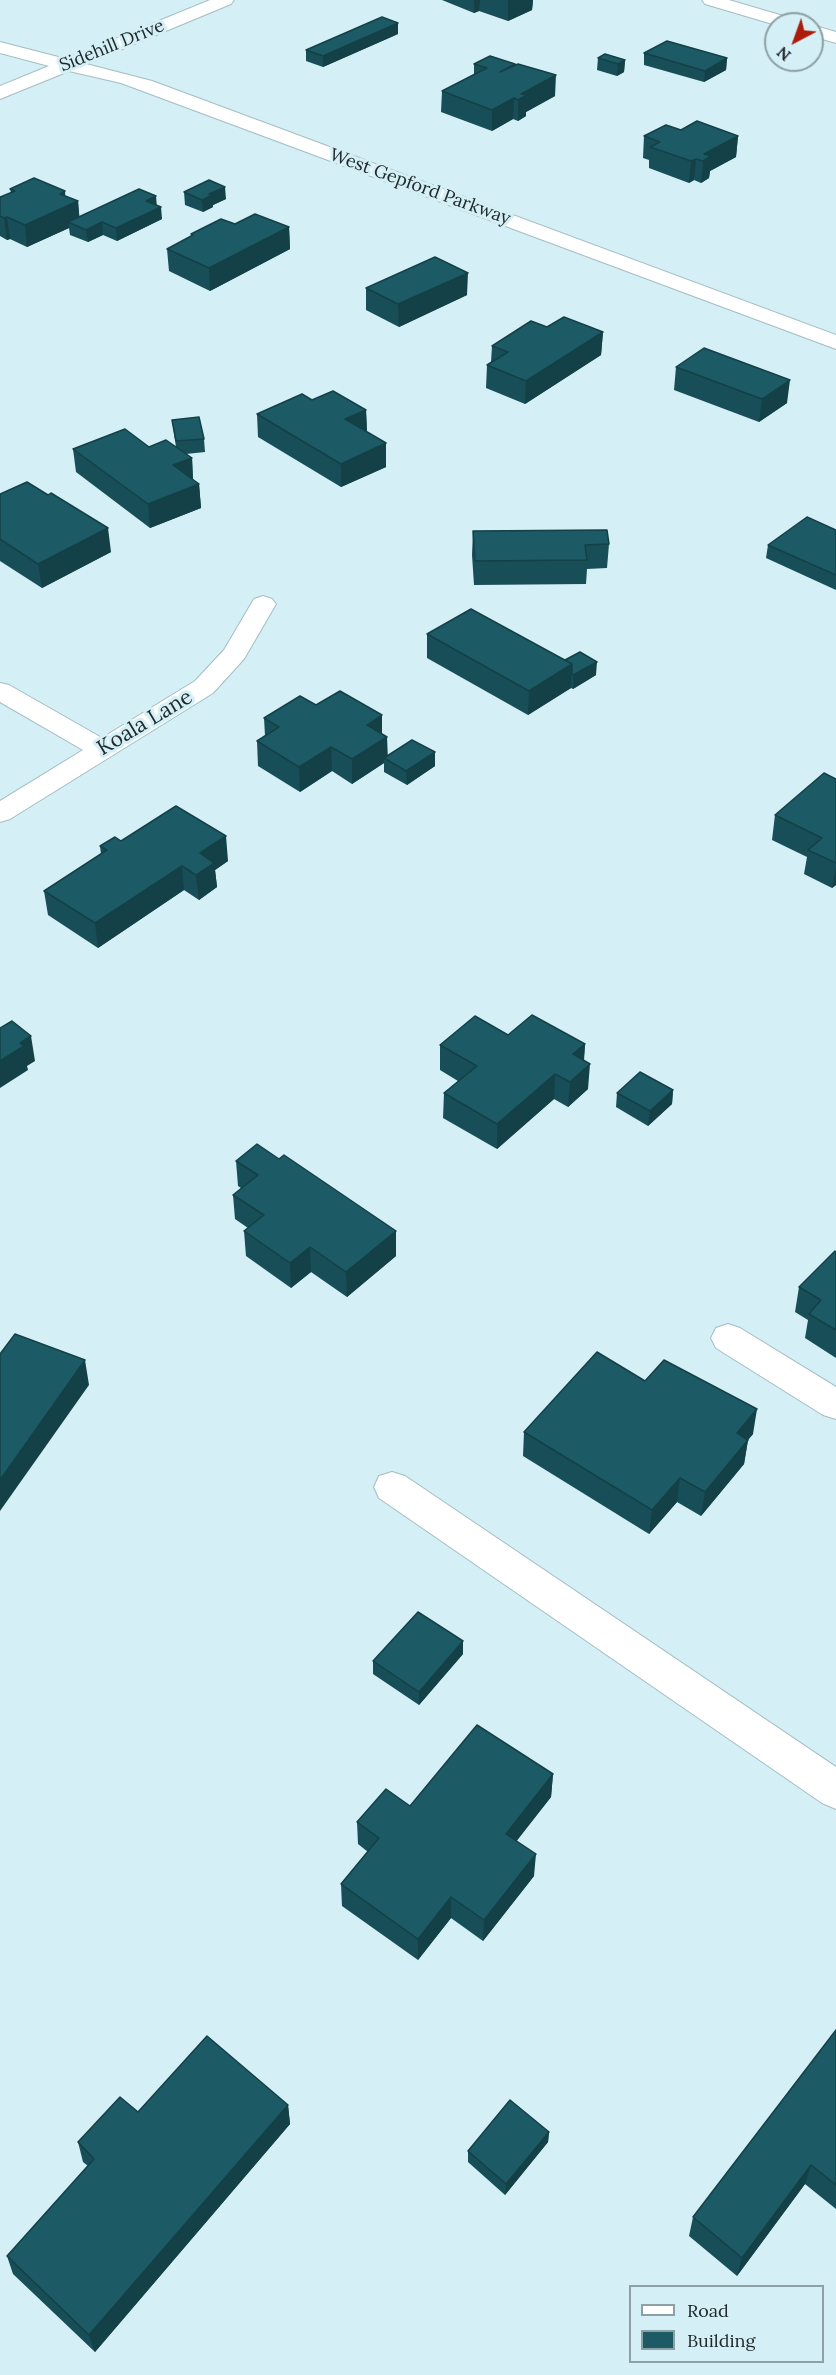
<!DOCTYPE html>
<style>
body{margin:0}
#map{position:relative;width:836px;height:2375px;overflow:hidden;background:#d4eff5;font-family:Lora,serif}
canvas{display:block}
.legend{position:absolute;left:629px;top:2285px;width:195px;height:78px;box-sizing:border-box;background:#d4eff5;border:2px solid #8ca0a5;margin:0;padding:8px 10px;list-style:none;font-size:18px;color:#202a2c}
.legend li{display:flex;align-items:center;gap:12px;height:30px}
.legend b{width:30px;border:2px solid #8ca0a5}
.north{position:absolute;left:764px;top:12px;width:60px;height:60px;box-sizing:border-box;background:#d4eff5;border:2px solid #8ca0a5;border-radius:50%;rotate:221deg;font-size:16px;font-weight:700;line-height:24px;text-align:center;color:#202a2c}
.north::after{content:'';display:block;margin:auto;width:21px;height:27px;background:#ac1c0b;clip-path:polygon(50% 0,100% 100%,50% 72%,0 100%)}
</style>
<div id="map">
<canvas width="836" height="2375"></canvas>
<ul class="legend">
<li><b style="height:8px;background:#fff"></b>Road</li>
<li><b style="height:16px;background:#1c5b65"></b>Building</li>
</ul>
<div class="north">N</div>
</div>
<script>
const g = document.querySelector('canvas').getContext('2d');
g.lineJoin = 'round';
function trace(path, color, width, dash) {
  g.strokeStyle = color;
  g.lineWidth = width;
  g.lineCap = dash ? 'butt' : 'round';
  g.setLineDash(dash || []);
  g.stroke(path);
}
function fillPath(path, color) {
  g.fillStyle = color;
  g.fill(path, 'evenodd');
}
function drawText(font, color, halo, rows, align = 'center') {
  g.font = font + ' Lora,serif';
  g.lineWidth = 6;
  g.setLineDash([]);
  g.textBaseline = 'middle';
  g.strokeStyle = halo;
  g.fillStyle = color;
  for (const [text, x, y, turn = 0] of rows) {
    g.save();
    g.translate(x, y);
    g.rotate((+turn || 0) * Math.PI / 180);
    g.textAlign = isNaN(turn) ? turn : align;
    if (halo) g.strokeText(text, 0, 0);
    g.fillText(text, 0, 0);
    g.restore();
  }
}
const minor = new Path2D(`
 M 210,0 L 234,0 L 231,4 L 86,64 L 152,81 L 836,335 L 836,349 L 121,83 L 69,71 L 0,99 L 0,86 L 49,66 L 0,53 L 0,42 L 66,59 Z
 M 702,0 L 729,0 L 797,20 L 800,24 L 776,25 L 705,4 Z
 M 812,25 L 836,32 L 836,43 L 812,36 Z
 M 263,596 L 272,599 L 276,604 L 244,659 L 213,693 L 10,819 L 0,822 L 0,801 L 83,750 L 0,702 L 0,683 L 9,685 L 102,738 L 195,681 L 224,650 L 254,599 Z
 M 728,1324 L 740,1328 L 836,1387 L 836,1419 L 823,1415 L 716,1348 L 711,1338 L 716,1328 Z
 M 392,1472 L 405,1476 L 836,1767 L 836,1809 L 822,1803 L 379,1498 L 374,1487 L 379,1476 Z`);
const wall = new Path2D(`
 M 442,0 L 533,0 L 532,10 L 508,21 L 479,11 L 474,13 Z
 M 398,34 L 323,67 L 306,61 L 306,50 Z
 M 644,53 L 727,58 L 726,70 L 704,82 L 644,65 Z
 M 598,58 L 625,60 L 624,72 L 617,76 L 597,70 Z
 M 474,64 L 515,65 L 555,96 L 526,112 L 526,116 L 518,121 L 513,119 L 492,131 L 441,112 L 442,91 L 474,74 Z
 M 681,130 L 738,136 L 736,157 L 710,171 L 709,178 L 701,183 L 694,180 L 689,183 L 649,168 L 649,160 L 643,158 L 644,136 Z
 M 10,189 L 65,191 L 65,196 L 78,201 L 79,217 L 156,205 L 162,219 L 117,241 L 103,235 L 88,242 L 70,235 L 69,228 L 27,247 L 10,239 L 7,240 L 0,236 L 0,197 L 11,193 Z
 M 184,192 L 226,199 L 213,205 L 213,207 L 203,212 L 185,205 Z
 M 235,224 L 289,227 L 290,249 L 210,291 L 169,271 L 167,249 L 191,237 L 191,234 Z
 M 366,288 L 467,295 L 399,327 L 366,310 Z
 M 547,327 L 603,332 L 601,355 L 525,404 L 486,388 L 487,365 L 491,362 L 492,346 Z
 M 676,367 L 787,403 L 759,422 L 674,390 Z
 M 312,400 L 366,410 L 367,432 L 386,467 L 341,487 L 258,437 L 257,414 Z
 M 172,420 L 204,439 L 205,452 L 186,454 L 192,458 L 193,480 L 199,484 L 201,508 L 150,528 L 76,472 L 73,449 L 176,447 Z
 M 0,494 L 111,552 L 42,588 L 0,561 Z
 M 836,530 L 836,590 L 766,558 L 768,545 Z
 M 473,531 L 609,544 L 607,568 L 587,569 L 586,584 L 474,585 L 472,555 Z
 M 427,634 L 565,660 L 596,675 L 573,689 L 571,688 L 528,715 L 427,658 Z
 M 316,705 L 387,737 L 387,756 L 435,766 L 407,785 L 384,772 L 384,763 L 352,784 L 332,771 L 300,792 L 258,766 L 257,741 L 265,736 L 264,718 Z
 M 836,779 L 836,885 L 832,888 L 804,874 L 807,857 L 772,840 L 775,815 Z
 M 121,841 L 228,861 L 215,870 L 217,887 L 199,900 L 184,890 L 98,948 L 48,915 L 44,891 L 101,854 L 100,846 Z
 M 508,1035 L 585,1044 L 584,1061 L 588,1089 L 568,1107 L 554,1099 L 497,1149 L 443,1118 L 444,1093 L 458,1081 L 440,1070 L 440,1045 Z
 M 673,1090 L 672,1104 L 648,1126 L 616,1107 L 617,1093 Z
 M 279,1159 L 396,1231 L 396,1256 L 347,1297 L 311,1272 L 291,1288 L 246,1256 L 244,1231 L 248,1228 L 235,1219 L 233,1195 L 241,1188 L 238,1186 L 236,1161 Z
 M 836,1252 L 836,1358 L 805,1338 L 808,1320 L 795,1312 L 799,1287 Z
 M 645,1381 L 753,1434 L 748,1440 L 744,1464 L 701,1516 L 677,1502 L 649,1534 L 523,1456 L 524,1432 Z
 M 463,1654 L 419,1705 L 373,1674 L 373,1661 Z
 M 553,1774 L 551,1797 L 516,1841 L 534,1876 L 483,1941 L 451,1918 L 418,1960 L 342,1906 L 341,1884 L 368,1852 L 358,1844 L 357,1822 L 410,1806 Z
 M 836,2030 L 836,2209 L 805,2184 L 737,2276 L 689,2236 L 693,2217 Z
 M 288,2105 L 290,2124 L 95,2352 L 13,2274 L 7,2256 L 88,2166 L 83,2162 L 78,2142 L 138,2112 Z
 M 549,2132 L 548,2142 L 505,2195 L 468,2162 L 468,2151 Z`);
const shadedWall = new Path2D(`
 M 474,0 L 480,0 L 479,11 L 474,13 Z
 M 510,0 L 533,0 L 532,10 L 508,21 L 508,1 Z
 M 398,23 L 398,34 L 323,67 L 323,56 Z
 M 727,58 L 726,70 L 704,82 L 705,71 Z
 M 625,60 L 624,72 L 617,76 L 618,64 Z
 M 556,75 L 555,96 L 526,112 L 526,116 L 518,121 L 518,100 L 521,94 Z
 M 514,98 L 513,119 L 492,131 L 492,110 Z
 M 738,136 L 736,157 L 710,171 L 709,178 L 701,183 L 704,154 Z
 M 696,159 L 694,180 L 689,183 L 691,161 Z
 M 225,187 L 226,199 L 213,205 L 213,207 L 203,212 L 202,200 L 209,194 Z
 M 65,191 L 66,206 L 78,201 L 80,223 L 68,222 L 69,228 L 27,247 L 25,225 L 60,194 Z
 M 156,196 L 157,208 L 146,201 Z
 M 161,207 L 162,219 L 117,241 L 116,228 Z
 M 7,217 L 10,239 L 7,240 L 4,218 Z
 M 102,222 L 103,235 L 88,242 L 86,230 Z
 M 289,227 L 290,249 L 210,291 L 209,268 Z
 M 468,273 L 467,295 L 399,327 L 398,304 Z
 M 603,332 L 601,355 L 525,404 L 526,381 Z
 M 790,380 L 787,403 L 759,422 L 762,399 Z
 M 366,410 L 367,433 L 345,419 Z
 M 386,443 L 386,467 L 341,487 L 341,464 Z
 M 192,458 L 193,481 L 173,465 Z
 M 199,484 L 201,508 L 150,528 L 148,504 Z
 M 108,528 L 111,552 L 42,588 L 38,564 Z
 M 597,662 L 596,675 L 573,689 L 573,675 Z
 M 572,664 L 571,688 L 528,715 L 529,691 Z
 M 382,715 L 382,740 L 387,737 L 388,760 L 384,758 L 384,763 L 352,784 L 352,759 L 367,725 Z
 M 331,747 L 332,771 L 300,792 L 299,767 Z
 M 435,752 L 435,766 L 407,785 L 406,771 Z
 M 226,836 L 228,861 L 215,870 L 217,887 L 199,900 L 196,875 L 200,853 Z
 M 182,866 L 184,890 L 98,948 L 95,923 Z
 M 836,867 L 836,885 L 832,888 Z
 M 31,1036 L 35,1061 L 27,1066 L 28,1070 L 0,1088 L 0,1061 L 20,1043 Z
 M 585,1044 L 583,1069 L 573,1054 Z
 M 590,1064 L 588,1089 L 568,1107 L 570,1082 Z
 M 555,1074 L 554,1099 L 497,1149 L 497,1124 Z
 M 673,1090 L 672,1104 L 648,1126 L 650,1111 Z
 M 396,1231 L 396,1256 L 347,1297 L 346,1272 Z
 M 310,1247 L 311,1272 L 291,1288 L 290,1263 Z
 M 85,1360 L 89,1385 L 0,1511 L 0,1480 Z
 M 757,1409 L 753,1434 L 733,1457 L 737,1433 Z
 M 748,1440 L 744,1464 L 701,1516 L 705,1492 Z
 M 680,1478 L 677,1502 L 649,1534 L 652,1510 Z
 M 463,1641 L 463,1654 L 419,1705 L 419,1692 Z
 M 553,1774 L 551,1797 L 505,1856 L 506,1834 Z
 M 536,1854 L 534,1876 L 483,1941 L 484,1920 Z
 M 451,1897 L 451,1918 L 418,1960 L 418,1939 Z
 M 288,2105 L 290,2124 L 95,2352 L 89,2335 Z
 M 549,2132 L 548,2142 L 505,2195 L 506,2184 Z
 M 811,2165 L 805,2184 L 737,2276 L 742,2258 Z`);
const building = new Path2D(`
 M 382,17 L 398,23 L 323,56 L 306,50 Z
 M 667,41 L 727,58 L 705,71 L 644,53 Z
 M 605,54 L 625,60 L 618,64 L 598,58 Z
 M 490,56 L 515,64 L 500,72 L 518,64 L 556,75 L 521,94 L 527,95 L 518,100 L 514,98 L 492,110 L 442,91 L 487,68 L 474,64 Z
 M 697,121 L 738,136 L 704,154 L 711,156 L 703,161 L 696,159 L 691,161 L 650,147 L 660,142 L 644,136 L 666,125 L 681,130 Z
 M 34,178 L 65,191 L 60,194 L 78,201 L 25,225 L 7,217 L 4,218 L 0,216 L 0,197 L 15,191 L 10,189 Z
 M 209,180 L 225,187 L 209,194 L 212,195 L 202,200 L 184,192 Z
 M 139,189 L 156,196 L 146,201 L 161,207 L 116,228 L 102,222 L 86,230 L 68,222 Z
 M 255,214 L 289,227 L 209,268 L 167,249 L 193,235 L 191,234 L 221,219 L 235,224 Z
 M 435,257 L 468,273 L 398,304 L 366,288 Z
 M 564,317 L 603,332 L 526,381 L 487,365 L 508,352 L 492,346 L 531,321 L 547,327 Z
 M 704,348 L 790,380 L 762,399 L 676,367 Z
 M 333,391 L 366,410 L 345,419 L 386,443 L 341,464 L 257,414 L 302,394 L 312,400 Z
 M 199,417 L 204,439 L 176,441 L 172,420 Z
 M 125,429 L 149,447 L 166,440 L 192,458 L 173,465 L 199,484 L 148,504 L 73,449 Z
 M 27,482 L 48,495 L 51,493 L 108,528 L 38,564 L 0,539 L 0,494 Z
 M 807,517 L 836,530 L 836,575 L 768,545 Z
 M 607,530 L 609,544 L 585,545 L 587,560 L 475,561 L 473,531 Z
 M 471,609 L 572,664 L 529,691 L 427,634 Z
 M 580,652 L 597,662 L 573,675 L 572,674 L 572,664 L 565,660 Z
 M 340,691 L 382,715 L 367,725 L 387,737 L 352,759 L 331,747 L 299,767 L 257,741 L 279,727 L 264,718 L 300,696 L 316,705 Z
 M 412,740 L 435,752 L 406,771 L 384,758 Z
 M 824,773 L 836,779 L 836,863 L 808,850 L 822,838 L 775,815 Z
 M 176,806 L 226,836 L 200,853 L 214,863 L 196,875 L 182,866 L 95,923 L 44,891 L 107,850 L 100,846 L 115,837 L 121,841 Z
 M 532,1015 L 585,1044 L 573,1054 L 590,1064 L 570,1082 L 555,1074 L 497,1124 L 444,1093 L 477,1066 L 440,1045 L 475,1016 L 508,1035 Z
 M 12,1021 L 31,1036 L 20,1043 L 24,1046 L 0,1061 L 0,1028 Z
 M 640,1072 L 673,1090 L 650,1111 L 617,1093 Z
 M 257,1144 L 279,1159 L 284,1155 L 396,1231 L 346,1272 L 310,1247 L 290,1263 L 244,1231 L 264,1215 L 233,1195 L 258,1175 L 236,1161 Z
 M 835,1251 L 836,1252 L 836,1330 L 809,1314 L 821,1300 L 799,1287 Z
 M 15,1334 L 85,1360 L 0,1480 L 0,1354 Z
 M 597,1352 L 645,1381 L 664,1360 L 757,1409 L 737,1433 L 748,1440 L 705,1492 L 680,1478 L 652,1510 L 524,1432 Z
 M 418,1612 L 463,1641 L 419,1692 L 373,1661 Z
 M 477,1725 L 553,1774 L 506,1834 L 536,1854 L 484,1920 L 451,1897 L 418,1939 L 341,1884 L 379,1838 L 357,1822 L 386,1789 L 410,1806 Z
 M 836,2030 L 836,2185 L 811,2165 L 742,2258 L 693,2217 Z
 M 207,2036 L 288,2105 L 89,2335 L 7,2256 L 94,2159 L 78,2142 L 120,2097 L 138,2112 Z
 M 510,2100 L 549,2132 L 506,2184 L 468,2151 Z`);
const farStreetnames = [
 ["Sidehill Drive",112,46,-22],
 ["West Gepford Parkway",420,187,20]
];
const streetNames = [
 ["Koala Lane",145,723,-31]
];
trace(minor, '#a3bdc3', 2);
fillPath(minor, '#fff');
fillPath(wall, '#184e57');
fillPath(shadedWall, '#144047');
fillPath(building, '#1c5b65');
trace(building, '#144047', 1.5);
drawText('18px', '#202a2c', '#d4eff5', farStreetnames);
drawText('21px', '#202a2c', '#d4eff5', streetNames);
</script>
